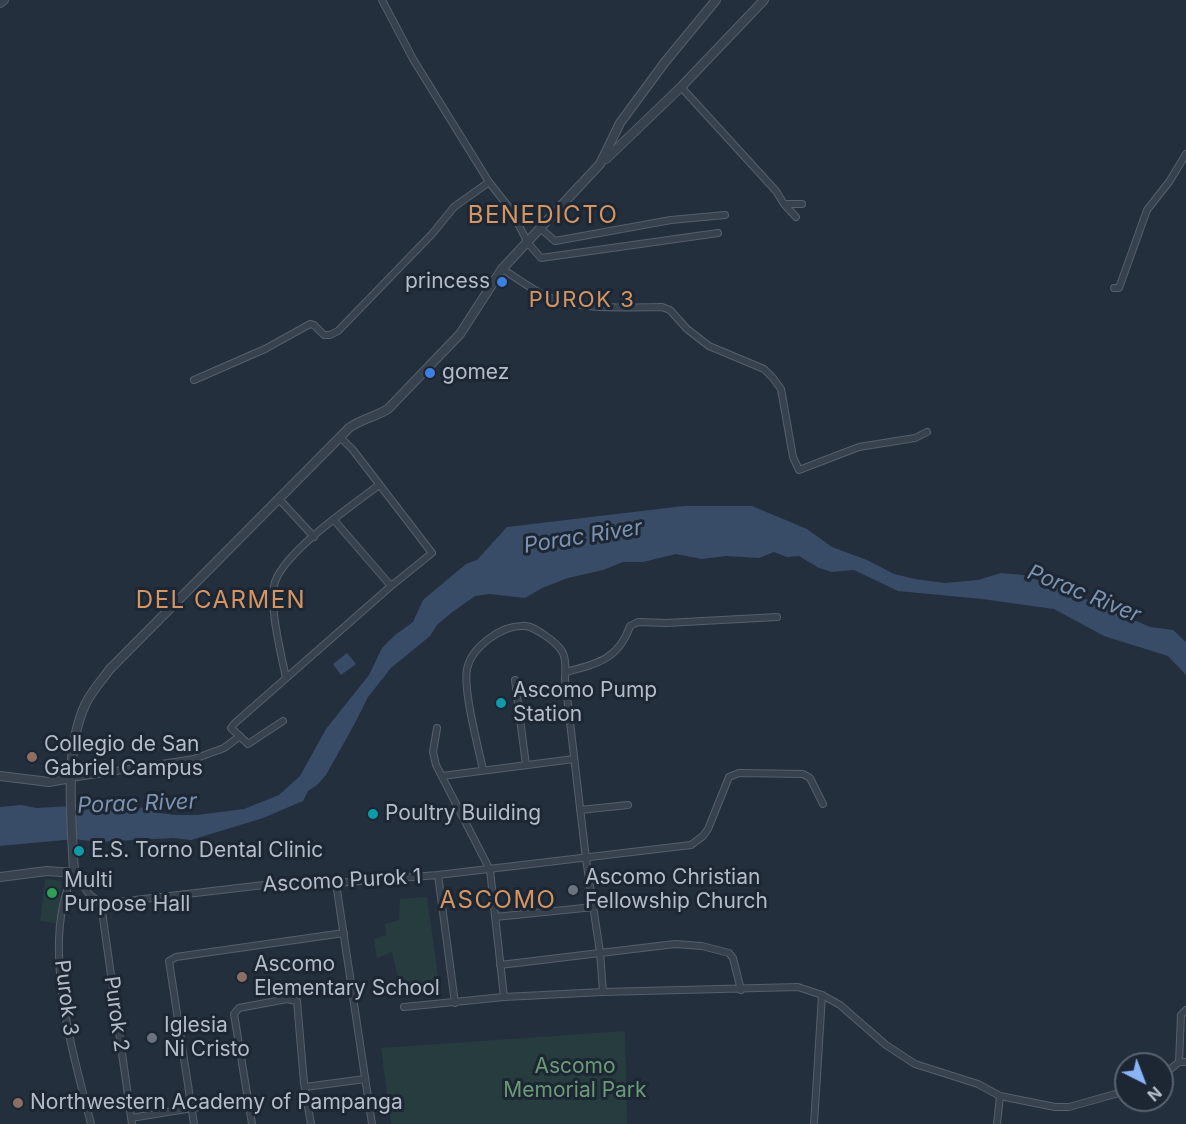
<!DOCTYPE html>
<style>
body{margin:0}
#map{position:relative;width:1186px;height:1124px;overflow:hidden;background:#242f3e;font-family:Inter,sans-serif}
canvas{display:block}
.north{position:absolute;left:1114px;top:1052px;width:60px;height:60px;box-sizing:border-box;background:#1d2633;border:2px solid #59626f;border-radius:50%;rotate:138deg;font-size:16px;font-weight:700;line-height:24px;text-align:center;color:#b4bcc9}
.north::after{content:'';display:block;margin:auto;width:21px;height:27px;background:#8ab4f8;clip-path:polygon(50% 0,100% 100%,50% 72%,0 100%)}
</style>
<div id="map">
<canvas width="1186" height="1124"></canvas>
<div class="north">N</div>
</div>
<script>
const g = document.querySelector('canvas').getContext('2d');
g.lineJoin = 'round';
function fillPath(path, color) {
  g.fillStyle = color;
  g.fill(path, 'evenodd');
}
function trace(path, color, width, dash) {
  g.strokeStyle = color;
  g.lineWidth = width;
  g.lineCap = dash ? 'butt' : 'round';
  g.setLineDash(dash || []);
  g.stroke(path);
}
function drawText(font, color, halo, rows, align = 'center') {
  g.font = font + ' Inter,sans-serif';
  g.lineWidth = 6;
  g.setLineDash([]);
  g.textBaseline = 'middle';
  g.strokeStyle = halo;
  g.fillStyle = color;
  for (const [text, x, y, turn = 0] of rows) {
    g.save();
    g.translate(x, y);
    g.rotate((+turn || 0) * Math.PI / 180);
    g.textAlign = isNaN(turn) ? turn : align;
    if (halo) g.strokeText(text, 0, 0);
    g.fillText(text, 0, 0);
    g.restore();
  }
}
const green = new Path2D(`
 M 45,879 L 62,881 L 56,923 L 40,921 Z
 M 427,897 L 440,990 L 402,994 L 392,952 L 377,958 L 374,939 L 386,935 L 385,924 L 399,920 L 400,899 Z
 M 625,1031 L 627,1124 L 391,1124 L 381,1048 Z`);
const water = new Path2D(`
 M 684,506 L 752,506 L 807,529 L 832,547 L 867,560 L 894,574 L 915,579 L 945,583 L 978,580 L 1001,573 L 1023,575 L 1065,590 L 1150,627 L 1173,630 L 1186,642 L 1186,675 L 1168,656 L 1104,636 L 1054,609 L 982,599 L 898,591 L 854,570 L 832,572 L 819,568 L 799,556 L 787,557 L 774,552 L 759,558 L 726,556 L 702,559 L 676,554 L 643,562 L 623,562 L 603,570 L 568,578 L 542,588 L 525,598 L 490,594 L 475,596 L 451,613 L 437,625 L 430,636 L 391,668 L 368,697 L 355,723 L 326,775 L 317,785 L 308,791 L 303,801 L 263,818 L 191,840 L 173,838 L 97,842 L 75,839 L 0,846 L 0,807 L 21,805 L 37,808 L 105,804 L 139,807 L 160,813 L 175,815 L 197,815 L 244,809 L 279,795 L 300,776 L 326,729 L 369,675 L 382,648 L 395,635 L 413,622 L 423,600 L 466,564 L 477,560 L 507,527 Z
 M 347,653 L 356,664 L 341,675 L 333,664 Z`);
const minor = new Path2D(`
 M 382,0 L 413,59 L 489,182 L 511,210 L 528,243 L 541,258 L 718,233
 M 681,87 L 776,191 L 784,204 L 802,204
 M 784,204 L 796,217
 M 540,228 L 555,241 L 671,220 L 725,215
 M 502,269 C 517,278 531,289 546,296 C 578,311 628,307 662,307 L 670,310 L 687,329 L 709,346 L 764,369 L 773,378 L 781,389 L 793,457 L 799,470 L 859,447 L 915,438 L 927,432
 M 1114,288 L 1119,288 L 1147,210 L 1169,182 L 1186,154
 M 194,380 L 265,349 L 310,324 L 314,325 L 324,335 L 330,335 L 338,331 L 432,234 L 454,207 L 489,182
 M 279,499 L 314,537
 M 334,520 L 391,586
 M 566,672 C 597,664 619,659 630,626 L 638,622 L 666,623 L 777,617
 M 286,678 C 281,654 270,610 274,586 C 279,555 353,505 379,485
 M 515,680 L 526,765
 M 283,721 L 248,744 L 231,728 L 235,723 L 391,586 L 432,553 L 353,450 L 340,437
 M 437,728 L 433,752 L 436,765 L 490,870 L 504,997
 M 483,770 C 478,746 463,690 467,669 C 471,648 500,626 522,626 C 530,625 536,630 543,634 C 564,648 567,654 565,679 L 586,859 L 600,952 L 603,992
 M 442,776 L 574,759
 M 71,778 L 194,759 L 224,748 L 240,736
 M 580,810 L 628,805
 M 74,873 C 39,943 73,1052 91,1124
 M 74,873 L 89,894 L 101,904
 M 438,875 L 455,1003
 M 336,883 L 372,1124
 M 101,904 L 281,883 L 336,883 L 438,875 L 691,845 L 703,836 L 708,829 L 729,777 L 739,773 L 803,774 L 810,778 L 823,804
 M 101,904 L 132,1124
 M 495,917 L 594,907
 M 500,965 L 675,944 L 702,946 L 729,953 L 733,958 L 741,990
 M 404,1007 L 504,997 L 603,992 L 798,987 L 822,995 L 840,1005 L 886,1045 L 915,1064 L 978,1084 L 1000,1096 L 1055,1107 L 1069,1107 L 1126,1091
 M 1179,1062 L 1181,1015 L 1186,1010
 M 1162,1076 L 1179,1062 L 1186,1062
 M 305,1087 L 365,1079
 M 131,1118 L 248,1099
 M 194,1124 L 169,961 L 176,957 L 344,933
 M 252,1124 L 234,1014 L 239,1008 L 287,999 L 297,1001 L 304,1083 L 311,1124
 M 814,1124 L 822,995
 M 997,1124 L 1000,1096`);
const tertiary = new Path2D(`
 M 0,3 L 4,0
 M 606,159 L 681,87 L 764,0
 M 0,776 L 49,782 L 71,778
 M 0,877 L 47,871 L 74,873 C 72,823 63,750 86,703 C 92,691 102,680 110,669 L 349,428 C 361,419 375,417 388,409 L 460,334 L 502,269 L 600,164 L 620,123 L 665,62 L 716,0`);
const markers = [
 [502,282,6,"#3f7fe0"],
 [430,373,6,"#3f7fe0"],
 [501,703,6,"#0f9aa8"],
 [32,757,6,"#8d6e63"],
 [373,814,6,"#0f9aa8"],
 [79,851,6,"#0f9aa8"],
 [573,890,6,"#6b7280"],
 [52,893,6,"#2e9e5b"],
 [242,977,6,"#8d6e63"],
 [152,1038,6,"#6b7280"],
 [18,1103,6,"#8d6e63"]
];
const poiNames = [
 ["princess",490,282,"right"],
 ["gomez",442,373],
 ["Ascomo Pump",513,691],
 ["Station",513,715],
 ["Collegio de San",44,745],
 ["Gabriel Campus",44,769],
 ["Poultry Building",385,814],
 ["E.S. Torno Dental Clinic",91,851],
 ["Ascomo Christian",585,878],
 ["Fellowship Church",585,902],
 ["Multi",64,881],
 ["Purpose Hall",64,905],
 ["Ascomo",254,965],
 ["Elementary School",254,989],
 ["Iglesia",164,1026],
 ["Ni Cristo",164,1050],
 ["Northwestern Academy of Pampanga",30,1103]
];
const streetNames = [
 ["Ascomo Purok 1",342,881,-3],
 ["Purok 3",66,998,83],
 ["Purok 2",116,1014,82]
];
const parkNames = [
 ["Ascomo",575,1067],
 ["Memorial Park",575,1091]
];
const neighbourhoodNames = [
 ["PUROK 3",582,300]
];
const waterNames = [
 ["Porac River",583,537,-9],
 ["Porac River",1084,594,22],
 ["Porac River",137,804,-2]
];
const quarterNames = [
 ["BENEDICTO",543,216],
 ["DEL CARMEN",221,601],
 ["ASCOMO",498,901]
];
fillPath(green, '#263c3f');
fillPath(water, '#394c67');
trace(minor, '#565f6c', 8);
trace(tertiary, '#565f6c', 10);
trace(minor, '#38414e', 6);
trace(tertiary, '#38414e', 8);
for (const [x, y, r, color] of markers) {
  const dot = new Path2D();
  dot.arc(x, y, r, 0, 2 * Math.PI);
  g.fillStyle = color;
  g.fill(dot);
  trace(dot, '#1d2633', 2);
}
drawText('21px', '#b4bcc9', '#1d2633', poiNames, 'left');
drawText('21px', '#b4bcc9', '#1d2633', streetNames);
drawText('21px', '#6b9a76', '#1d2633', parkNames);
g.letterSpacing = '1.5px';
drawText('22px', '#d59563', '#1d2633', neighbourhoodNames);
g.letterSpacing = '0px';
drawText('italic 22px', '#7c92b1', '#1d2633', waterNames);
g.letterSpacing = '1.5px';
drawText('24px', '#d59563', '#1d2633', quarterNames);
g.letterSpacing = '0px';
</script>
